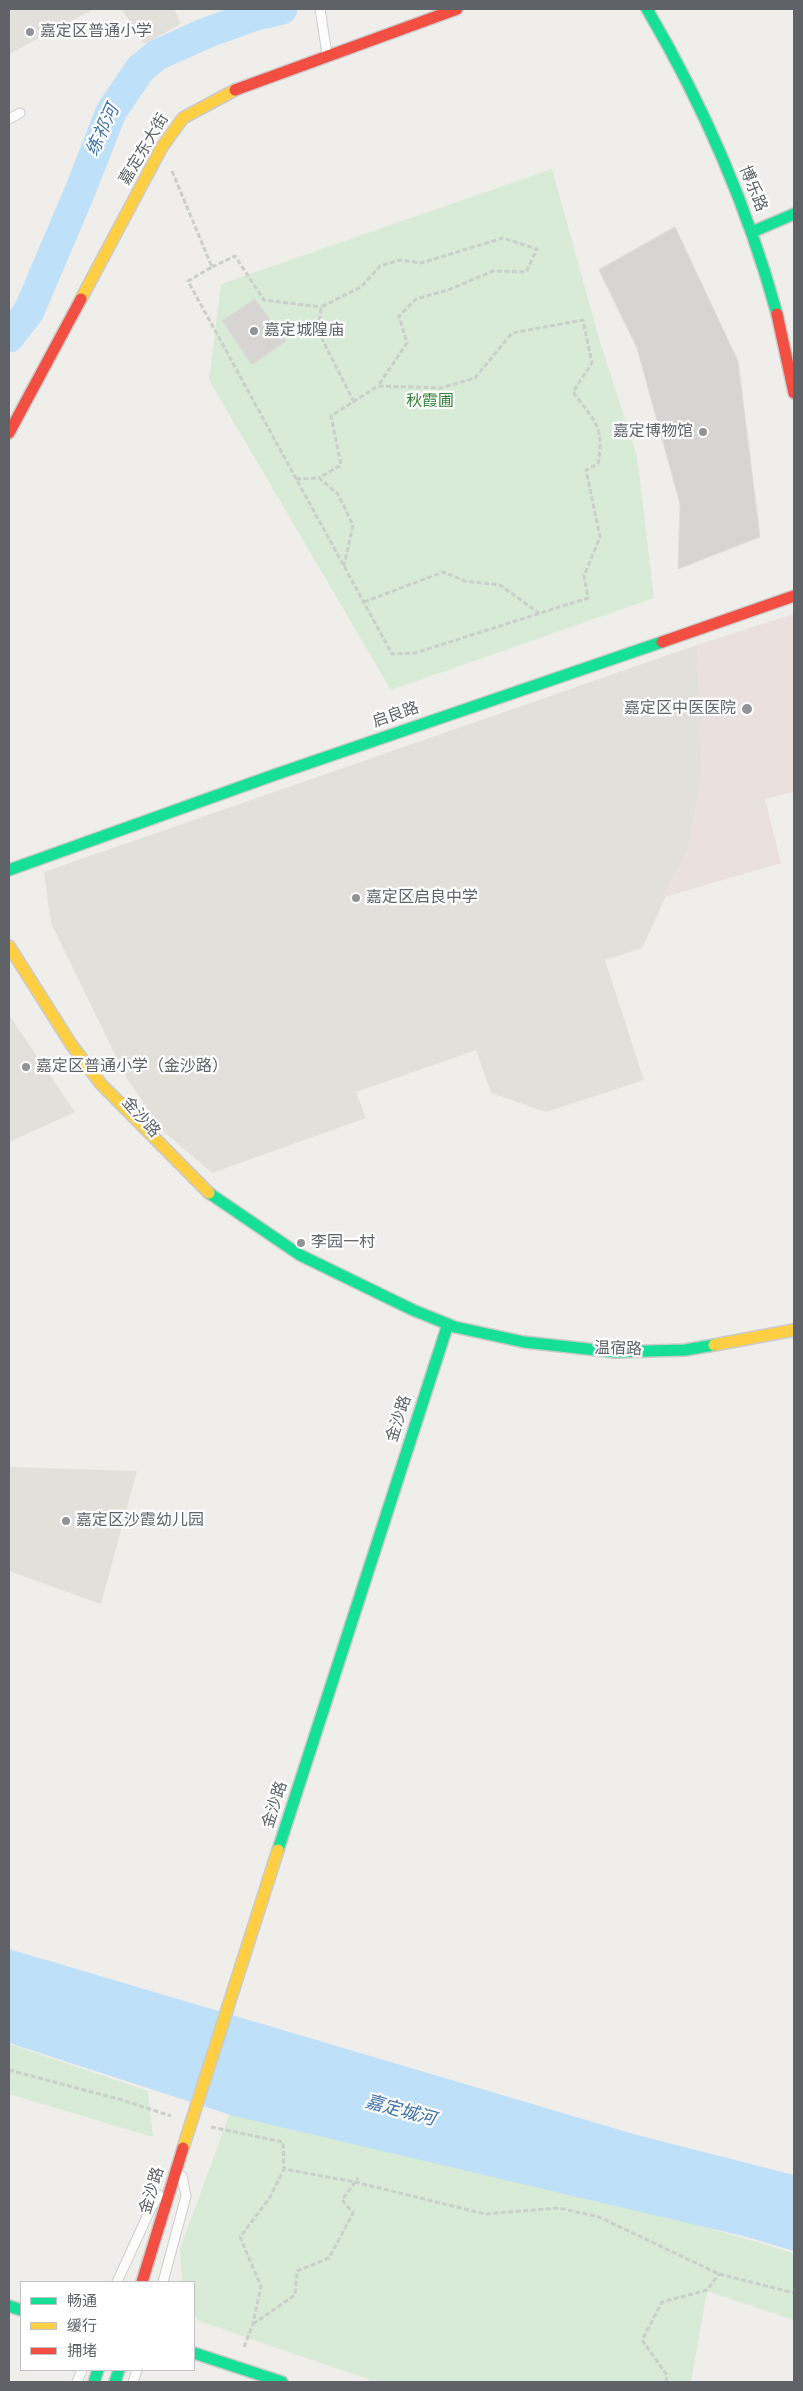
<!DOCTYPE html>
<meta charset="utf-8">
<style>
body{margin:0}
#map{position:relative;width:803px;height:2391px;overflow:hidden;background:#efeeea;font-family:"Source Sans 3","Noto Sans SC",sans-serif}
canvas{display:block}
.frame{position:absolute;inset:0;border:10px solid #5f6368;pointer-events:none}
.legend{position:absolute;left:20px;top:2281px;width:175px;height:90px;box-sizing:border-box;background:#fff;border:1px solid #bfc1c3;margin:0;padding:6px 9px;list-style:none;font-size:15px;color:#5f6368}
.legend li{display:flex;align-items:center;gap:10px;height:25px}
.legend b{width:25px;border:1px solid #bfc1c3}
</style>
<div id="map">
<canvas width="803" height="2391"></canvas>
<div class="frame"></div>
<ul class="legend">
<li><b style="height:6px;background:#16e098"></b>畅通</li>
<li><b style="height:6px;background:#ffcf43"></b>缓行</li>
<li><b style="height:6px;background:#f24e42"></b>拥堵</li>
</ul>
</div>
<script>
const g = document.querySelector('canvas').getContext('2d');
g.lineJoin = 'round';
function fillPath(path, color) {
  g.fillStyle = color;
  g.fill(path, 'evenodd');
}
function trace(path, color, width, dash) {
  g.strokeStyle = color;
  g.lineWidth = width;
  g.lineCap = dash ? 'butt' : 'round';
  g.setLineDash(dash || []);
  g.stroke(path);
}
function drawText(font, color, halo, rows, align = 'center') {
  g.font = font + ' "Source Sans 3","Noto Sans SC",sans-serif';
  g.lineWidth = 4.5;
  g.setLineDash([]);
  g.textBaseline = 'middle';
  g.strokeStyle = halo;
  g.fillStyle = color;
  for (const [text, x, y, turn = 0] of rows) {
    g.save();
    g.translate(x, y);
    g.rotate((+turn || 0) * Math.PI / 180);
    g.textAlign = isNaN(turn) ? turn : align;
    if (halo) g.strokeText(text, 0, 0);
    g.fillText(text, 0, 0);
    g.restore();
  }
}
const education = new Path2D(`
 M 9,9 L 94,9 L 9,54 Z
 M 122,9 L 174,9 L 181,24 L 144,44 Z
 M 697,645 L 702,773 L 688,849 L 642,948 L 605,960 L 644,1080 L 546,1112 L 491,1093 L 476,1050 L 356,1092 L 366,1118 L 212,1173 L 162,1130 L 126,1077 L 51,923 L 44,872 Z
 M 9,1015 L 75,1112 L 9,1142 Z
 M 9,1467 L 137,1471 L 101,1604 L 9,1571 Z`);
const medical = new Path2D(`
 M 794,614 L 794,792 L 765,799 L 781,863 L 661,898 L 688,849 L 702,773 L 697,645 Z`);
const green = new Path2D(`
 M 552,169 L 600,342 L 637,456 L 654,598 L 391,690 L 209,380 L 221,284 Z
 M 9,2044 L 148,2091 L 153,2137 L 9,2094 Z
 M 231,2110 L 594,2195 L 794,2253 L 794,2320 L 707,2291 L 691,2382 L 376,2382 L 199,2321 L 194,2314 L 194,2282 L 182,2282 L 180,2249 Z`);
const water = new Path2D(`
 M 9,1949 L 637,2135 L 794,2175 L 794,2251 L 747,2237 L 234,2116 L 9,2043 Z`);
const river = new Path2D(`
 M 9,337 L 29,311 L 80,191 L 111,112 L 140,69 L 157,55 L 206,33 L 253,16 L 282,9`);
const building = new Path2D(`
 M 675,227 L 738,361 L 760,537 L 678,569 L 680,504 L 637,348 L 599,270 Z
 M 255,299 L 286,341 L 252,365 L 222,321 Z`);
const path = new Path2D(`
 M 172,171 L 212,267 L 188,281 L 392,654 L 415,653 L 588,598 L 584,576 L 600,537 L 586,470 L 598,464 C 605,427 594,420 573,392 L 592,363 L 583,320 L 512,333 L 475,378 L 441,388 L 378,386 L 331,416 L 341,465 L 319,478
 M 212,267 L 235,256 L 264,300 L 321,307
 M 354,402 L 318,331 L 321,307 L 361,287 L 380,266 L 400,260 L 421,263 L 503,238 L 537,249 L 526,272 L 493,271 L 448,290 L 416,299 L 399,316 L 407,343 L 378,386
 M 296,479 L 319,478 L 338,494 L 353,525 L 344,566
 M 364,602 L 443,572 L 465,581 L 500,585 L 539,613
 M 9,2070 L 122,2100 L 171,2116
 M 211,2127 L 283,2142 L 284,2169 L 355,2182 L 485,2214 L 559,2208 L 599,2217 L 719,2274 L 794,2293
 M 253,2324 L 295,2295 L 297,2271 L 329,2258 L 353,2213 L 342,2200 L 358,2178
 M 244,2347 L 253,2324 L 261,2286 L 240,2237 L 269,2199 L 284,2169
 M 666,2382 L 667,2375 L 642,2340 L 662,2302 L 707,2290 L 719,2274`);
const lane = new Path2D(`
 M 320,9 L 327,54
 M 9,119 L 20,113
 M 117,2282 L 150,2210 L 159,2195
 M 163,2282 L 186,2196 L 182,2176
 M 77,2382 L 82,2370
 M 133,2382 L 137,2370`);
const fast = new Path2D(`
 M 647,9 C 704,106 747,205 777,314
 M 752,232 L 794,214
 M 9,870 L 274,775 L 662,642
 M 209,1193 L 300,1255 L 413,1310 L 455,1327 L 524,1342 L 615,1352 L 685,1350 L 714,1345
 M 278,1850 L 448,1324
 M 9,2306 L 21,2310
 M 194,2353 L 282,2382
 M 94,2382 L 98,2370
 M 115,2382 L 119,2370`);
const slow = new Path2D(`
 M 81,299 L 162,147 L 183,118 L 235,90
 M 9,946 L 71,1044 L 101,1084 L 209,1193
 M 714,1345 L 794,1330
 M 183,2148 L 278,1850`);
const jam = new Path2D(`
 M 235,90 L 457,9
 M 777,314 L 794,393
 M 9,433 L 81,299
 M 662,642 L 794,596
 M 142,2282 L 183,2148`);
const markers = [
 [30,32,5,"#919496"],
 [254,331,5,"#919496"],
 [703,432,5,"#919496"],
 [747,709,6,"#919496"],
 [356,898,5,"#919496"],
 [26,1067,5,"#919496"],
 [301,1243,5,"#919496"],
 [66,1521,5,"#919496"]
];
const poiNames = [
 ["嘉定区普通小学",40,32],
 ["嘉定城隍庙",264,331],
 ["嘉定博物馆",693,432,"right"],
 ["嘉定区中医医院",736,709,"right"],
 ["嘉定区启良中学",366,898],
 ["嘉定区普通小学（金沙路）",36,1067],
 ["李园一村",311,1243],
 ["嘉定区沙霞幼儿园",76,1521]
];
const streetNames = [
 ["嘉定东大街",145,150,-59],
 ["博乐路",752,189,68],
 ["启良路",396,716,-19],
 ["金沙路",140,1118,48],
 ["温宿路",618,1350,1],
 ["金沙路",400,1419,-72],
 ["金沙路",276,1805,-72],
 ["金沙路",153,2191,-73]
];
const parkNames = [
 ["秋霞圃",430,402]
];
const waterNames = [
 ["练祁河",104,131,-65],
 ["嘉定城河",400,2112,15]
];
fillPath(education, '#e2e0da');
fillPath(medical, '#eae0de');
fillPath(green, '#d8ebd6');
fillPath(water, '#bfe0f9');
trace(river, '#bfe0f9', 31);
fillPath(building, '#d6d5d3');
trace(building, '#deddd9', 1);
trace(lane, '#cbcccc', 11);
trace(fast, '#cacacb', 14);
trace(slow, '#cacacb', 14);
trace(jam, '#cacacb', 14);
trace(path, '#cacfcc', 3, [5, 2.5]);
trace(lane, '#fdfcfc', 9);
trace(fast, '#16e098', 11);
trace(slow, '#ffcf43', 11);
trace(jam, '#f24e42', 11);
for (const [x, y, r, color] of markers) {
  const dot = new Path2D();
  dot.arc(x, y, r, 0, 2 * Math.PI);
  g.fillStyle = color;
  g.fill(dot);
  trace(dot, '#fff', 2);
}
drawText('16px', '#5f6368', '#fff', poiNames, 'left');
drawText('16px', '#5f6368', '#fff', streetNames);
drawText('16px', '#348238', '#fff', parkNames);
drawText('italic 18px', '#4174aa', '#fff', waterNames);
</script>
